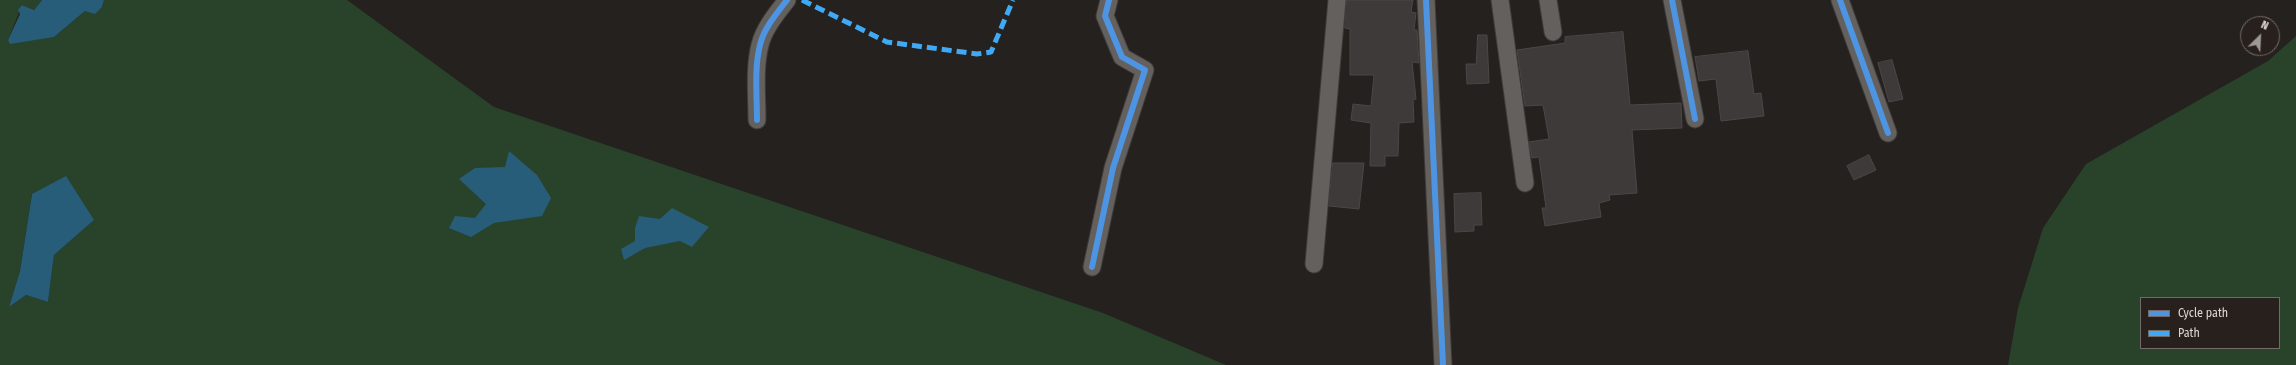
<!DOCTYPE html>
<style>
body{margin:0}
#map{position:relative;width:2296px;height:365px;overflow:hidden;background:#25211f;font-family:"Fira Sans Condensed",sans-serif}
canvas{display:block}
.legend{position:absolute;left:2140px;top:297px;width:140px;height:52px;box-sizing:border-box;background:#28201c;border:1px solid #716a66;margin:0;padding:5px 7px;list-style:none;font-size:12px;color:#ded9d6}
.legend li{display:flex;align-items:center;gap:8px;height:20px}
.legend b{width:20px;border:1px solid #716a66}
.north{position:absolute;left:2240px;top:16px;width:40px;height:40px;box-sizing:border-box;background:#28201c;border:1px solid #716a66;border-radius:50%;rotate:24deg;font-size:11px;font-weight:700;line-height:16px;text-align:center;color:#ded9d6}
.north::after{content:'';display:block;margin:auto;width:14px;height:18px;background:#9d9996;clip-path:polygon(50% 0,100% 100%,50% 72%,0 100%)}
</style>
<div id="map">
<canvas width="2296" height="365"></canvas>
<ul class="legend">
<li><b style="height:5px;background:#4d94e3"></b>Cycle path</li>
<li><b style="height:5px;background:#3fa9f5"></b>Path</li>
</ul>
<div class="north">N</div>
</div>
<script>
const g = document.querySelector('canvas').getContext('2d');
g.lineJoin = 'round';
function fillPath(path, color) {
  g.fillStyle = color;
  g.fill(path, 'evenodd');
}
function trace(path, color, width, dash) {
  g.strokeStyle = color;
  g.lineWidth = width;
  g.lineCap = dash ? 'butt' : 'round';
  g.setLineDash(dash || []);
  g.stroke(path);
}
const green = new Path2D(`
 M 0,0 L 42,0 L 34,10 L 22,5 L 8,40 L 54,37 L 85,11 L 102,7 L 104,0 L 347,0 L 494,107 L 1103,313 L 1226,365 L 0,365 ZM 32,194 L 94,220 L 54,255 L 48,302 L 26,295 L 9,307 L 20,271 Z
 M 2296,36 L 2296,365 L 2008,365 L 2018,308 L 2043,228 L 2086,164 L 2268,61 ZM 2141,298 L 2279,298 L 2279,348 L 2141,348 Z`);
const water = new Path2D(`
 M 42,0 L 104,0 L 102,7 L 95,14 L 85,11 L 54,37 L 10,44 L 8,40 L 20,14 L 18,10 L 22,5 L 34,10 Z
 M 509,151 L 537,175 L 551,198 L 542,216 L 494,223 L 471,237 L 449,228 L 455,216 L 475,218 L 486,204 L 459,179 L 475,168 L 505,167 Z
 M 66,176 L 94,220 L 54,255 L 48,302 L 26,295 L 9,307 L 20,271 L 32,194 Z
 M 672,208 L 709,227 L 692,247 L 680,241 L 645,248 L 624,260 L 621,249 L 635,241 L 635,228 L 639,216 L 660,219 Z`);
const building = new Path2D(`
 M 1347,0 L 1413,0 L 1411,12 L 1416,13 L 1414,30 L 1417,30 L 1419,63 L 1412,62 L 1416,99 L 1413,100 L 1414,122 L 1399,123 L 1398,156 L 1385,156 L 1385,166 L 1370,166 L 1371,123 L 1351,120 L 1353,104 L 1371,106 L 1374,75 L 1350,75 L 1350,29 L 1345,28 Z
 M 1623,32 L 1630,105 L 1681,103 L 1682,128 L 1632,130 L 1637,193 L 1609,195 L 1610,200 L 1599,203 L 1601,217 L 1545,226 L 1542,208 L 1546,208 L 1539,157 L 1532,158 L 1529,142 L 1549,139 L 1543,105 L 1525,106 L 1517,50 L 1565,43 L 1565,37 Z
 M 1478,35 L 1487,35 L 1489,83 L 1467,84 L 1466,64 L 1476,64 Z
 M 1748,51 L 1754,94 L 1761,93 L 1764,116 L 1721,121 L 1716,79 L 1699,81 L 1695,57 Z
 M 1892,60 L 1903,99 L 1889,102 L 1878,63 Z
 M 1869,155 L 1876,170 L 1854,180 L 1847,166 Z
 M 1333,163 L 1364,163 L 1359,209 L 1329,206 Z
 M 1481,193 L 1482,225 L 1474,225 L 1474,231 L 1455,232 L 1454,194 Z`);
const minor = new Path2D(`
 M 1426,0 L 1443,365
 M 1500,0 L 1525,183
 M 1548,0 L 1553,32
 M 1672,0 L 1695,119
 M 1840,0 L 1888,133
 M 757,120 C 757,96 754,68 760,45 C 764,28 777,13 787,0
 M 1314,264 L 1337,0
 M 1092,267 L 1113,168 L 1145,70 L 1122,57 L 1105,16 L 1109,0`);
const quiet = new Path2D(`
 M 802,0 L 887,42 L 977,54 L 991,52 L 1013,0`);
const cycleway = new Path2D(`
 M 1426,0 L 1443,365
 M 1672,0 L 1695,119
 M 1840,0 L 1888,133
 M 757,120 C 757,96 754,68 760,45 C 764,28 777,13 787,0
 M 1092,267 L 1113,168 L 1145,70 L 1122,57 L 1105,16 L 1109,0`);
fillPath(green, '#29422a');
fillPath(water, '#275d78');
fillPath(building, '#3d3a39');
trace(building, '#4b4746', 1);
trace(minor, '#403c3a', 19);
trace(minor, '#63605e', 17);
trace(quiet, '#3fa9f5', 5, [10, 5]);
trace(cycleway, '#4d94e3', 6);
</script>
